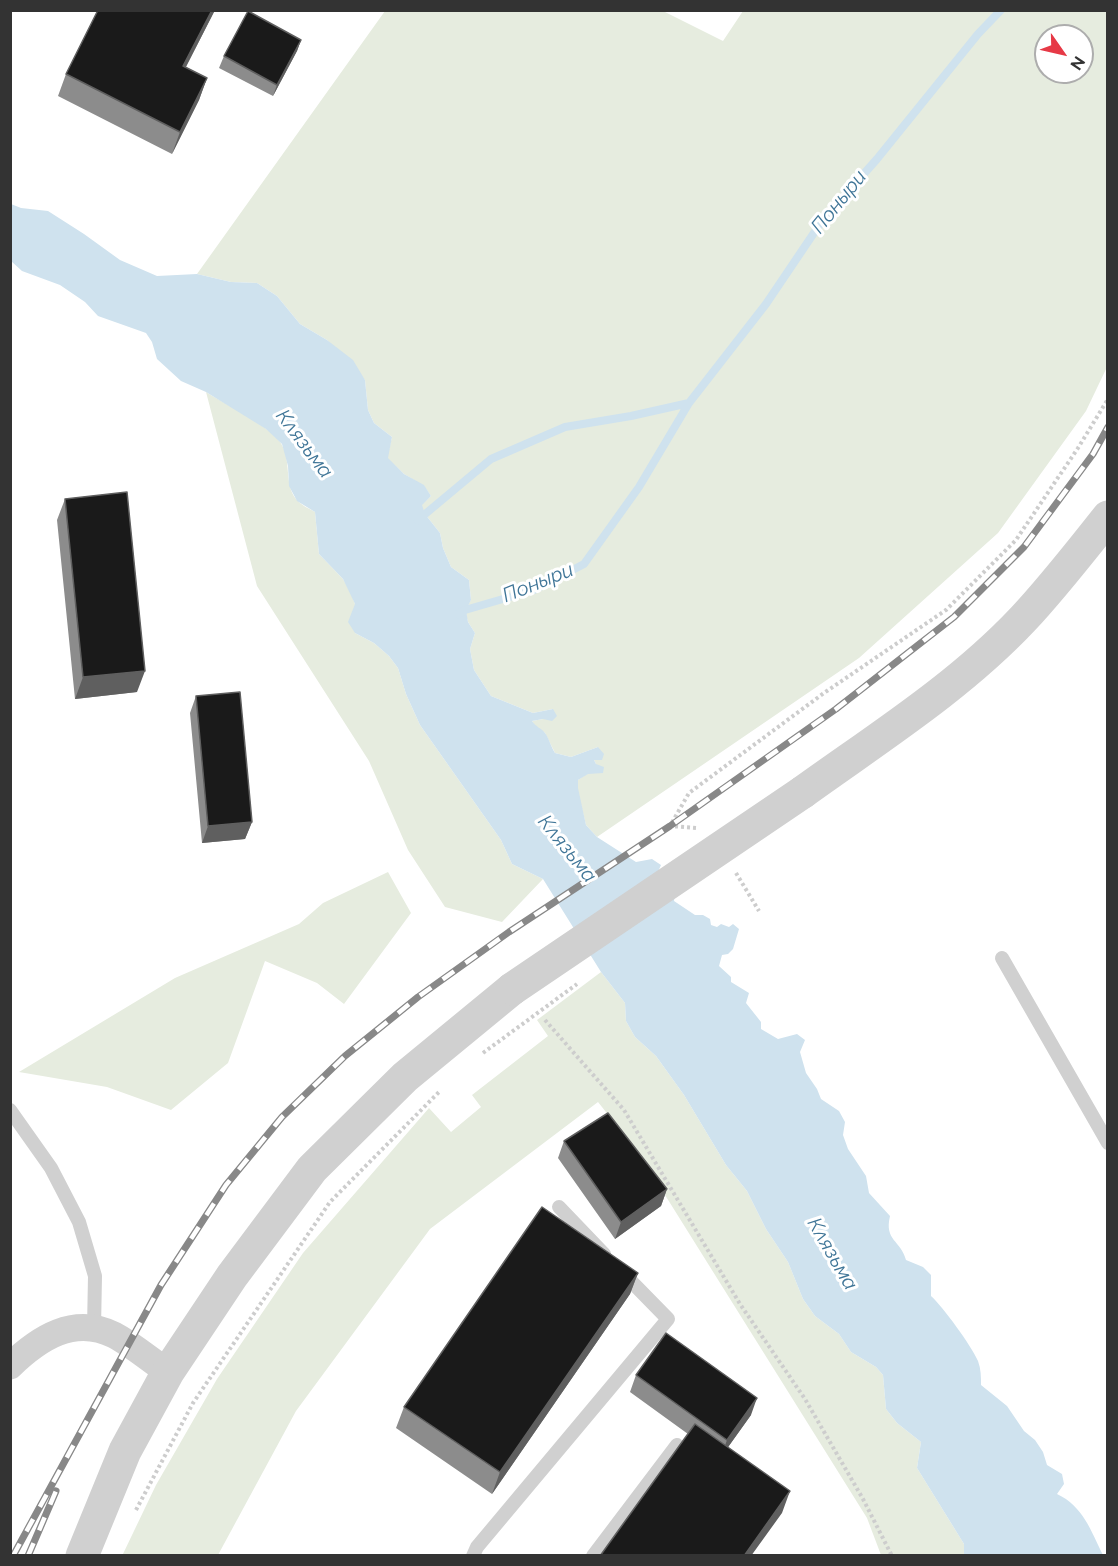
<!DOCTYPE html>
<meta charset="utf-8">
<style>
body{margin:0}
#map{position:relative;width:1118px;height:1566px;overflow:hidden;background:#fff;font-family:Raleway,sans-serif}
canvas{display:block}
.frame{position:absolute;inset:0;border:12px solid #333;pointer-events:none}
.north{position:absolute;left:1034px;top:24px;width:60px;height:60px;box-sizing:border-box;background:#fff;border:2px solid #adadad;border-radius:50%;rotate:124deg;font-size:16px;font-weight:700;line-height:24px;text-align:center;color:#333}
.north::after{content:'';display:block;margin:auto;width:21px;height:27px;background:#e63946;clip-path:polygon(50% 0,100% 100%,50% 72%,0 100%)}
</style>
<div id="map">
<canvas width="1118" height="1566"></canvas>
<div class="frame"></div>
<div class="north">N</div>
</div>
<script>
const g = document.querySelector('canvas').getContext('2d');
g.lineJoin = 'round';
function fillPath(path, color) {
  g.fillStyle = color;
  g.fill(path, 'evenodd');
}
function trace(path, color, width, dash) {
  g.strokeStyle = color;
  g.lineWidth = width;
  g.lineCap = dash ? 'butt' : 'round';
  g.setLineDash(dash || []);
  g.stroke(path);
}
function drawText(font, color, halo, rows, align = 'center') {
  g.font = font + ' Raleway,sans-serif';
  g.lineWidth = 6;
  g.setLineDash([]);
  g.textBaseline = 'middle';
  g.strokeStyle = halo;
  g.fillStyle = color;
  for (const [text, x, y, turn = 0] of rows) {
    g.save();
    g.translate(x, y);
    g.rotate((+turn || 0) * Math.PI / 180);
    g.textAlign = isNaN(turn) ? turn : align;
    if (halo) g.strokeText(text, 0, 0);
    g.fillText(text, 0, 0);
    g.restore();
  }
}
const green = new Path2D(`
 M 385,11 L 663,11 L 723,41 L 743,11 L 1107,11 L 1107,367 L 1086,411 L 998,533 L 859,658 L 597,837 L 586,825 L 577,788 L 578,780 L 588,773 L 596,764 L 594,760 L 598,747 L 571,757 L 555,753 L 545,733 L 536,727 L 532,721 L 543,719 L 553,709 L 533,713 L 491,696 L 474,670 L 470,649 L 475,633 L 468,622 L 465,610 L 471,600 L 469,580 L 451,567 L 443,548 L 440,533 L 425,514 L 421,505 L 431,496 L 424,486 L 404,474 L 387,458 L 392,437 L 374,423 L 368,410 L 365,380 L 327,340 L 300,324 L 277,296 L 257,283 L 231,282 L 197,274 ZM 1046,36 L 1082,36 L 1082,72 L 1046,72 Z
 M 206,392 C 223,403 274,428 282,445 C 292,463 283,488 299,502 C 303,506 310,509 315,512 L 319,554 L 343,579 L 350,591 L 355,604 L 355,633 L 374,643 L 389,656 L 398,668 L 406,694 L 420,725 L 501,840 L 512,864 L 543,879 L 502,922 L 445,907 L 408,850 L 369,761 L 257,586 Z
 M 388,872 L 411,913 L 344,1004 L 317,983 L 265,961 L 228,1063 L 171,1110 L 107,1087 L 19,1072 L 175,978 L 299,924 L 323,903 Z
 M 601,972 L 625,1003 L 626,1021 L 635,1037 L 656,1056 L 684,1095 L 726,1165 L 747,1191 L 766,1229 L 788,1262 L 803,1299 L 815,1316 L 839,1334 L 851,1352 L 876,1367 L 883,1375 L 886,1409 L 897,1423 L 921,1442 L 917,1468 L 964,1544 L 964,1555 L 881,1555 L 867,1518 L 640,1155 L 598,1102 L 430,1229 L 296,1411 L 218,1555 L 122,1556 L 156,1485 L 217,1379 L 303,1253 L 429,1108 L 451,1132 L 481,1107 L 472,1095 L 548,1036 L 537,1020 Z`);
const water = new Path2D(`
 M 11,204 L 21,208 L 48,211 L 84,234 L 120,260 L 157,276 L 197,274 L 231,282 L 257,283 L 277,296 L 300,324 L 327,340 L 353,360 L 365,380 L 368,410 L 374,423 L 392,437 L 388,458 L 404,474 L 424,485 L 431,496 L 422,505 L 425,514 L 440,533 L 443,548 L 451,567 L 469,580 L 471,600 L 466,610 L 468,622 L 475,633 L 470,649 L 474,670 L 491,696 L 533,713 L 553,709 L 557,716 L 552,721 L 543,719 L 532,721 C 536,727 541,728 545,733 C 549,738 551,747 555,753 L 571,757 L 598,747 L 604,754 L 602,760 L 594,760 L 596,764 L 604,767 L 603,773 L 588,774 L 578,780 L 578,788 L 586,825 L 597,837 L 636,862 L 652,859 L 661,865 L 654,881 L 675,893 L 674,901 L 695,915 L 703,915 L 710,919 L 711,925 L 717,927 L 721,924 L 729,927 L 733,924 L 739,929 L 733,949 L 728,954 L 722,955 L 719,966 L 731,977 L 731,982 L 749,993 L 746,1003 L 761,1022 L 761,1029 L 778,1039 L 797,1034 L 805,1040 L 800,1052 L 806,1073 L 817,1089 L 821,1099 L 839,1111 L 845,1122 L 843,1135 L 848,1149 L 866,1176 L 869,1193 L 890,1216 C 884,1241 901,1240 906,1260 L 923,1267 L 931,1275 L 931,1296 C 943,1307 971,1345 978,1361 C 981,1369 981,1377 981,1385 L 1007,1406 L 1024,1431 L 1035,1440 L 1043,1452 L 1047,1465 L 1062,1474 L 1064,1484 L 1057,1494 C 1083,1506 1091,1531 1103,1555 L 964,1555 L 964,1544 L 917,1468 L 921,1442 L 897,1423 L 886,1409 L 883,1375 L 876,1367 L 851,1352 L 839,1334 L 815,1316 L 803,1299 L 788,1262 L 766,1229 L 747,1191 L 726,1165 L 684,1095 L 656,1056 L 635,1037 L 626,1021 L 625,1003 L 601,972 L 543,879 L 512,864 L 501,840 L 420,725 L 406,694 L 398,668 L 389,656 L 374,643 L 355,633 L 348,622 L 355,604 L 343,579 L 319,554 L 315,512 L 297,501 L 289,486 L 288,466 L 282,444 L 266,429 L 206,392 L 181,381 L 157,359 L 152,342 L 146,333 L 98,316 L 85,302 L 60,285 L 22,271 L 11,261 Z`);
const stream = new Path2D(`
 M 418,520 L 491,459 L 565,427 L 631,416 L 689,403 L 766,304 L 822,221 L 877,159 L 978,34 L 1001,10
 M 458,614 L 465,610 L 534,590 L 584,564 L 639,487 L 689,403`);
const path = new Path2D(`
 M 696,828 L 670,826 L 689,793 L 824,693 L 946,610 L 1016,540 L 1078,448 L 1108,399
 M 736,873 L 759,911
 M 545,1020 L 624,1110 L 740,1304 L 805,1399 L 863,1499 L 892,1556
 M 136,1510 L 193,1403 L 330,1202 L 440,1091`);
const service = new Path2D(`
 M 1002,958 L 1108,1143
 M 10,1110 L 51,1168 L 79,1222 L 95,1276 L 94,1328
 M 559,1207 L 604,1254
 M 473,1556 L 477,1547 L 668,1319 L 622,1272
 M 593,1556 L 677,1445`);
const minor = new Path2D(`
 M 10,1366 C 39,1338 74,1315 114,1335 C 133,1345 150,1360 168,1372`);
const tertiary = new Path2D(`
 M 803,792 C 878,738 959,687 1023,619 C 1053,587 1080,552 1108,517
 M 82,1556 L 125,1451 L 168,1372 L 232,1276 L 312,1169 L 405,1077 L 512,989`);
const rail = new Path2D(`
 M 13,1556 L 161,1285 L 226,1185 L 282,1117 L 345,1056 L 418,997 L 509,932 L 670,826 L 836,709 L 954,617 L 1024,547 L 1093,454 L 1108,427
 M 28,1556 L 56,1491`);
const pathBridge = new Path2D(`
 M 483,1053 L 577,984`);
const tertiaryBridge = new Path2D(`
 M 512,989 L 803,792`);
const wall = new Path2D(`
 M 98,10 L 215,10 L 186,67 L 207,78 L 199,100 L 172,154 L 58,96 L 66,74 Z
 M 301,40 L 297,51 L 273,96 L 219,68 L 224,56 Z
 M 65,499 L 137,692 L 75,699 L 57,520 Z
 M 196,696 L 252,822 L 245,839 L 202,843 L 190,713 Z
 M 564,1141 L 667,1189 L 661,1206 L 615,1239 L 558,1158 Z
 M 638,1273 L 630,1294 L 492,1494 L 396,1428 L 404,1407 Z
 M 636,1375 L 751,1415 L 728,1447 L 782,1513 L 688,1434 L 630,1392 Z`);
const shadedWall = new Path2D(`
 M 212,10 L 215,10 L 175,88 L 183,66 Z
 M 301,40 L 297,51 L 273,96 L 277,85 Z
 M 207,78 L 199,100 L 172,154 L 180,132 Z
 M 145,671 L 137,692 L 75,699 L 83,677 Z
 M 252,822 L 245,839 L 202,843 L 208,826 Z
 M 667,1189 L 661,1206 L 615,1239 L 621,1222 Z
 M 638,1273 L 630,1294 L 492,1494 L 500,1472 Z
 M 757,1398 L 751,1415 L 721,1457 L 727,1440 Z
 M 790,1491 L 782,1513 L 751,1556 L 744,1556 Z`);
const building = new Path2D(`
 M 98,10 L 212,10 L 183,66 L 207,78 L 180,132 L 66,74 Z
 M 248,11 L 301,40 L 277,85 L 224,56 Z
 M 127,492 L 145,671 L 83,677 L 65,499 Z
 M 240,692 L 252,822 L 208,826 L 196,696 Z
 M 608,1113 L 667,1189 L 621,1222 L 564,1141 Z
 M 542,1207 L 638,1273 L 500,1472 L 404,1407 Z
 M 666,1333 L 757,1398 L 727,1440 L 636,1375 Z
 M 695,1424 L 790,1491 L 744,1556 L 600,1556 Z`);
const waterNames = [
 ["Поныри",839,202,-51],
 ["Клязьма",304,444,53],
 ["Поныри",538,583,-22],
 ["Клязьма",567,849,51],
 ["Клязьма",832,1254,60]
];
fillPath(green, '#e6ecdf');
fillPath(water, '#cfe2ee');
trace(stream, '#cfe2ee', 8);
trace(path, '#cdcdcd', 4, [3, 3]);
trace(service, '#d0d0d0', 14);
trace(minor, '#d0d0d0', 27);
trace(tertiary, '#d0d0d0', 33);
trace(rail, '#888', 7);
trace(rail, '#fff', 4.5, [14]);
trace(pathBridge, '#cdcdcd', 4, [3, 3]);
trace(tertiaryBridge, '#d0d0d0', 33);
fillPath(wall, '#8c8c8c');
fillPath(shadedWall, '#5f5f5f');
fillPath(building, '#1a1a1a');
trace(building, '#5f5f5f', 1.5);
drawText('italic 20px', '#3f7597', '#fff', waterNames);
</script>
